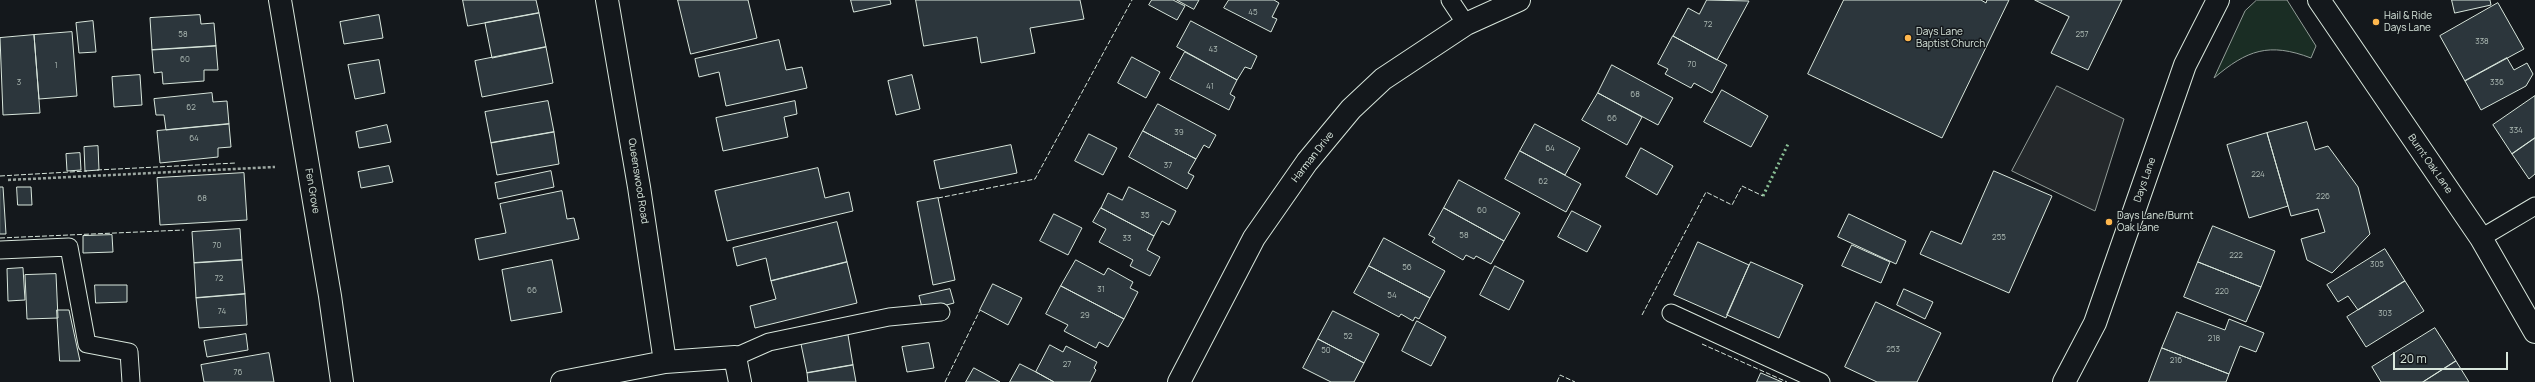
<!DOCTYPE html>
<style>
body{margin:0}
#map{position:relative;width:2535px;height:382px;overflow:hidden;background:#14181c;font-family:Manrope,sans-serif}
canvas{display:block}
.scale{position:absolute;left:2393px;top:352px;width:115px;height:18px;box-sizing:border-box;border:2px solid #d8e6dc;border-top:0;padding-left:5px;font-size:12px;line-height:14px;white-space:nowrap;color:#d8e6dc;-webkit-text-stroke:3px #14181c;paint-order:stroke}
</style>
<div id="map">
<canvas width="2535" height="382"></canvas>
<div class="scale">20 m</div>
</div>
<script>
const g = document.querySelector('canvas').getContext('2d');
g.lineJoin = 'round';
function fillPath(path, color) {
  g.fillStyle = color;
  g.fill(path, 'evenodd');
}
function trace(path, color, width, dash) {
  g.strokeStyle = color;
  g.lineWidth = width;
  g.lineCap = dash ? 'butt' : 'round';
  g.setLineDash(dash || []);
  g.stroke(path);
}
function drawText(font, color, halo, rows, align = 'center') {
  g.font = font + ' Manrope,sans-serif';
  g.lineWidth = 3;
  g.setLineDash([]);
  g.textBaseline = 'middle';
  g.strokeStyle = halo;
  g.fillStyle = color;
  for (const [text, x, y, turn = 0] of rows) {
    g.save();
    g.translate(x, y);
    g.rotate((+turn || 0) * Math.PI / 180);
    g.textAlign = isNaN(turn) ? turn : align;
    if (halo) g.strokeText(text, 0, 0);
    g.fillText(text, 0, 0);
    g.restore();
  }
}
const green = new Path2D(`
 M 2257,0 L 2287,0 L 2316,46 L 2311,58 C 2269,42 2247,50 2214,78 L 2245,11 Z`);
const parking = new Path2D(`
 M 2057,86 L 2124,119 L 2095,211 L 2012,171 Z`);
const building = new Path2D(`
 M 463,0 L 536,0 L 539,13 L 468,26 Z
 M 678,0 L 748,0 L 757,38 L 691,54 Z
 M 851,0 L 890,0 L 891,4 L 854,12 Z
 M 916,0 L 1080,0 L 1084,19 L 1030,28 L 1035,53 L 981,63 L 977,37 L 924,46 Z
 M 1152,0 L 1173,0 L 1185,6 L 1177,20 L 1149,5 Z
 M 1177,0 L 1199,0 L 1194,9 Z
 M 1229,0 L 1274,0 L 1279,3 L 1272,17 L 1277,19 L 1271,32 L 1224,8 Z
 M 1707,0 L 1749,1 L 1717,60 L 1673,36 L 1688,8 L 1699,14 Z
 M 1844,0 L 1981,0 L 1986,3 L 1987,0 L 2009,0 L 1942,138 L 1808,74 Z
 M 2035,0 L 2122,0 L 2088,70 L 2051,53 L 2069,17 Z
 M 2452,0 L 2490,0 L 2491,5 L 2455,13 Z
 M 2498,3 L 2524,49 L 2465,81 L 2440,36 Z
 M 539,13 L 546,47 L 492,58 L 485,23 Z
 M 200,15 L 201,24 L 214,23 L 216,46 L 152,50 L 150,18 Z
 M 379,15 L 383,38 L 344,44 L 340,22 Z
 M 93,21 L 96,52 L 79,53 L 76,23 Z
 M 1191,21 L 1257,56 L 1251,69 L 1245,67 L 1237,80 L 1177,47 Z
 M 72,32 L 77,96 L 39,99 L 34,35 Z
 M 34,35 L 40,113 L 3,115 L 0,38 Z
 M 1673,36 L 1727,65 L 1712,93 L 1694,83 L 1691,88 L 1665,74 L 1668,69 L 1658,64 Z
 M 779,40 L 786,70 L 802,67 L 807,88 L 726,106 L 719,72 L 699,77 L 695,59 Z
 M 216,46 L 218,70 L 204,70 L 204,81 L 163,84 L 162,72 L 154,73 L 152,50 Z
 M 546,47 L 553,83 L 482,97 L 475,61 Z
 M 1185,52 L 1237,80 L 1230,94 L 1235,97 L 1229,110 L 1170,79 Z
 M 1132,57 L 1160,72 L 1146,98 L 1118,83 Z
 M 2507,58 L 2514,70 L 2527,63 L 2533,74 L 2526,86 L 2481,110 L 2465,81 Z
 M 379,60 L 385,93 L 355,99 L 348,65 Z
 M 1612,65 L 1673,98 L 1658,125 L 1598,93 Z
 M 140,75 L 142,105 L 114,107 L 112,77 Z
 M 912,75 L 920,109 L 896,115 L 888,81 Z
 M 1722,90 L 1768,116 L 1751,147 L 1704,122 Z
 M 212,93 L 213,102 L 227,101 L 229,124 L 166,130 L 164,115 L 156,115 L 154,99 Z
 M 1598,93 L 1642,117 L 1627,145 L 1582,120 Z
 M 2535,96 L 2535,138 L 2512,154 L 2493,125 Z
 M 548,101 L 554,132 L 491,143 L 485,112 Z
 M 795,101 L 797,114 L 784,117 L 788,137 L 723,151 L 716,118 Z
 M 1158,104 L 1216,135 L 1209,148 L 1204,145 L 1196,159 L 1143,131 Z
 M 2307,122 L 2315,150 L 2328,146 L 2358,187 L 2370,234 L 2332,273 L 2307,260 L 2301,239 L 2325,232 L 2318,209 L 2291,216 L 2267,133 Z
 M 229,124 L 231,147 L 218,148 L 218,157 L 160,163 L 157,131 Z
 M 1535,124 L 1580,148 L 1565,175 L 1520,151 Z
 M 387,125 L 391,142 L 359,148 L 356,132 Z
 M 1143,131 L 1196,159 L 1188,173 L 1194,176 L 1187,189 L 1129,157 Z
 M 554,132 L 559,164 L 497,175 L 491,143 Z
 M 2267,133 L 2288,206 L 2249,218 L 2227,145 Z
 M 1089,134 L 1117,148 L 1103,175 L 1075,161 Z
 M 2535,138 L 2535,174 L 2529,179 L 2512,154 Z
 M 1011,145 L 1017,173 L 940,189 L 934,161 Z
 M 98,146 L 99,170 L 85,171 L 84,147 Z
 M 1641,148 L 1673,166 L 1657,195 L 1626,177 Z
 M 1520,151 L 1581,184 L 1566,212 L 1505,179 Z
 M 80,153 L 81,170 L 67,171 L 66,154 Z
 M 389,166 L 393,182 L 361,188 L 358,172 Z
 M 818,168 L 825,198 L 849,192 L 853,211 L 727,241 L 715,191 Z
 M 551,171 L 554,187 L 498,199 L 495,183 Z
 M 1994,171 L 2052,196 L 2009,293 L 1920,254 L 1931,231 L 1961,244 Z
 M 244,173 L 247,220 L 160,225 L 157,178 Z
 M 1459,180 L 1520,213 L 1504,241 L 1444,208 Z
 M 0,187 L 3,187 L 6,234 L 0,234 Z
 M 17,187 L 31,187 L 32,205 L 18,205 Z
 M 1129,187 L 1176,211 L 1169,225 L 1162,221 L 1154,236 L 1101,208 L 1108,193 L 1122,200 Z
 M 562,191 L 567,219 L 574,218 L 579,239 L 479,260 L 475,239 L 506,233 L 500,204 Z
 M 938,198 L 955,280 L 933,285 L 917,202 Z
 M 1101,208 L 1154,236 L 1147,250 L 1160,257 L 1150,276 L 1130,266 L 1133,260 L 1099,242 L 1106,229 L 1093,222 Z
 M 1444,208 L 1504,241 L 1491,264 L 1476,256 L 1474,259 L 1466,255 L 1463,260 L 1432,242 L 1435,238 L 1429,235 Z
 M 1572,211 L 1601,226 L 1587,252 L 1558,237 Z
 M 1054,214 L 1082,228 L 1068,255 L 1040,241 Z
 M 1849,214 L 1906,241 L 1896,264 L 1838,237 Z
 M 837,222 L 847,262 L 771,281 L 766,258 L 737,266 L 733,248 Z
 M 2213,226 L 2275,251 L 2261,287 L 2198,262 Z
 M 240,229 L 242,260 L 194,263 L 192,232 Z
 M 112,235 L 113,252 L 83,253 L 83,236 Z
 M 1384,238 L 1445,271 L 1430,298 L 1369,266 Z
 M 1698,242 L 1749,265 L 1726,318 L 1674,295 Z
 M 1852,245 L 1890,262 L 1881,283 L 1842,266 Z
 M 2385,249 L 2405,281 L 2358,310 L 2348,296 L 2338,302 L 2327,285 Z
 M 242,260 L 245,294 L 196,298 L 194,263 Z
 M 552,260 L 562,312 L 511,321 L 502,270 Z
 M 1076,260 L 1104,275 L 1108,268 L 1133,282 L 1130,288 L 1138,292 L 1124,319 L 1061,286 Z
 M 847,262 L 857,303 L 755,328 L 750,306 L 776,299 L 771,281 Z
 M 1751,262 L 1803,285 L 1779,338 L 1727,315 Z
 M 2198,262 L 2261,287 L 2246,322 L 2184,297 Z
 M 1369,266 L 1430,298 L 1419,319 L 1415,317 L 1413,321 L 1401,314 L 1399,317 L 1354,293 Z
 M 1495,266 L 1524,281 L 1509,310 L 1480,295 Z
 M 23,268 L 25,300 L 8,301 L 7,269 Z
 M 56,274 L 58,318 L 27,319 L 25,275 Z
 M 2405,281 L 2424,311 L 2366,347 L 2347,317 Z
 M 993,284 L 1022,298 L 1008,325 L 980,310 Z
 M 95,285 L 127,285 L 127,302 L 96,303 Z
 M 1061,286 L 1124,319 L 1108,347 L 1099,342 L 1096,348 L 1064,331 L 1068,325 L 1046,314 Z
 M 950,289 L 954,303 L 923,311 L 919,296 Z
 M 1904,289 L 1933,302 L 1925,319 L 1897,305 Z
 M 245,294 L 247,325 L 199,328 L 196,298 Z
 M 1876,302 L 1941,333 L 1917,382 L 1877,382 L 1845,367 Z
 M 57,310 L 69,310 L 80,361 L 60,361 Z
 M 1333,311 L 1379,334 L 1364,363 L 1318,339 Z
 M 2177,312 L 2225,330 L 2229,319 L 2264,333 L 2256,352 L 2240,346 L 2229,374 L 2162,348 Z
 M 1417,321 L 1446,337 L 1431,366 L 1402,351 Z
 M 2435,328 L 2456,361 L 2423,382 L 2381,382 L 2372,367 Z
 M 246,334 L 248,350 L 207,357 L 204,341 Z
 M 848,335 L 853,365 L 807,373 L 801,344 Z
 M 1318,339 L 1364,363 L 1354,382 L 1331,382 L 1303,368 Z
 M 929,343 L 934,368 L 907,372 L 902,347 Z
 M 1050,345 L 1063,352 L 1066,346 L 1097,362 L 1094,368 L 1096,370 L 1090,382 L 1054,382 L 1036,372 Z
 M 2162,348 L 2229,374 L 2226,382 L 2149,382 Z
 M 269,353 L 274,382 L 204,382 L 201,365 Z
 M 2456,361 L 2469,382 L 2423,382 Z
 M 1020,364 L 1036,372 L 1054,382 L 1010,382 Z
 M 853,365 L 856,382 L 808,382 L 807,373 Z
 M 974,368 L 1000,382 L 966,382 Z
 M 1761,373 L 1782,382 L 1757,382 Z`);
const path = new Path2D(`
 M 8,180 L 275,167`);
const lane = new Path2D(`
 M 1450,0 L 1466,24
 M 2481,238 L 2535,206
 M 0,250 L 69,247 L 87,344 L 129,352 L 131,382
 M 1671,313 L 1821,382
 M 735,357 L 769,342 L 889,317 L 941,312`);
const street = new Path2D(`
 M 280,0 L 330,296 L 342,382
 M 2319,0 L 2481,238 L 2535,332
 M 665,362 L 735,357 L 740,382
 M 562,382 L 665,362 L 639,187 L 607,0
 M 1179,382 L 1254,238 L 1307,162 L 1351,109 L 1383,79 L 1466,24 L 1519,0`);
const secondary = new Path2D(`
 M 2064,382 L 2095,323 L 2185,65 L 2218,0`);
const hedge = new Path2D(`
 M 1763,196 L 1789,142`);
const fence = new Path2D(`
 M 97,170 L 236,163
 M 0,176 L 87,171
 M 938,198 L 1035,179 L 1132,0
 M 0,238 L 184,230
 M 1642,315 L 1706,192 L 1732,205 L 1742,186 L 1763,196
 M 1702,344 L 1787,382
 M 945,382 L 980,310
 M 1557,382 L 1560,375 L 1575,382`);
const markers = [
 [2376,22,4,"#ffb74d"],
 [1908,38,4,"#ffb74d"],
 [2109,222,4,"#ffb74d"]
];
const numberNames = [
 ["45",1253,13],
 ["72",1708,25],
 ["58",183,35],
 ["257",2082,35],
 ["338",2482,42],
 ["43",1213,50],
 ["60",185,60],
 ["70",1692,65],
 ["1",56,66],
 ["3",19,83],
 ["336",2497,83],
 ["41",1210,87],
 ["68",1635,95],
 ["62",191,108],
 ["66",1612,119],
 ["334",2516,131],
 ["39",1179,133],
 ["64",194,139],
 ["64",1550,149],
 ["37",1168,166],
 ["224",2258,175],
 ["62",1543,182],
 ["226",2323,197],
 ["68",202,199],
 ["60",1482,211],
 ["35",1145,216],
 ["58",1464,236],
 ["255",1999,238],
 ["33",1127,239],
 ["70",217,246],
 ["222",2236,256],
 ["305",2377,265],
 ["56",1407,268],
 ["72",219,279],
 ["31",1101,290],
 ["66",532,291],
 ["220",2222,292],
 ["54",1392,296],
 ["74",222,312],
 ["303",2385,314],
 ["29",1085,316],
 ["52",1348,337],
 ["218",2214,339],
 ["253",1893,350],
 ["50",1326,351],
 ["216",2176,361],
 ["27",1067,365],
 ["76",238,373]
];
const poiNames = [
 ["Hail & Ride",2384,16],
 ["Days Lane",2384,28],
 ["Days Lane",1916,32],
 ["Baptist Church",1916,44],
 ["Days Lane/Burnt",2117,216],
 ["Oak Lane",2117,228]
];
const streetNames = [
 ["Harman Drive",1313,157,-52],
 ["Burnt Oak Lane",2430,164,55],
 ["Days Lane",2145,180,-71],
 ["Queenswood Road",638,181,81],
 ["Fen Grove",312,191,80]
];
fillPath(green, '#1a2d24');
trace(green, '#939e99', 1);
fillPath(parking, '#24282b');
trace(parking, '#939e99', 1);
fillPath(building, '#2c363c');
trace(building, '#d8e6dc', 1);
trace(lane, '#d8e6dc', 19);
trace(street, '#d8e6dc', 24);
trace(secondary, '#d8e6dc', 24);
trace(path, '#9da8a2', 2.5, [3, 2]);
trace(lane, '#14181c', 17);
trace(street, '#14181c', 22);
trace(secondary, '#14181c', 22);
trace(hedge, '#8ac095', 3, [2, 3]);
trace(fence, '#d8e6dc', 1, [5, 2]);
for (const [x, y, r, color] of markers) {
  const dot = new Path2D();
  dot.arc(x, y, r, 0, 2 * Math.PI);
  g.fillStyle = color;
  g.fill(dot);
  trace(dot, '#14181c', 1.5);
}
drawText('8px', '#adbab4', null, numberNames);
drawText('10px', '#d8e6dc', '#14181c', poiNames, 'left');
drawText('10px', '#d8e6dc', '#14181c', streetNames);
</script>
